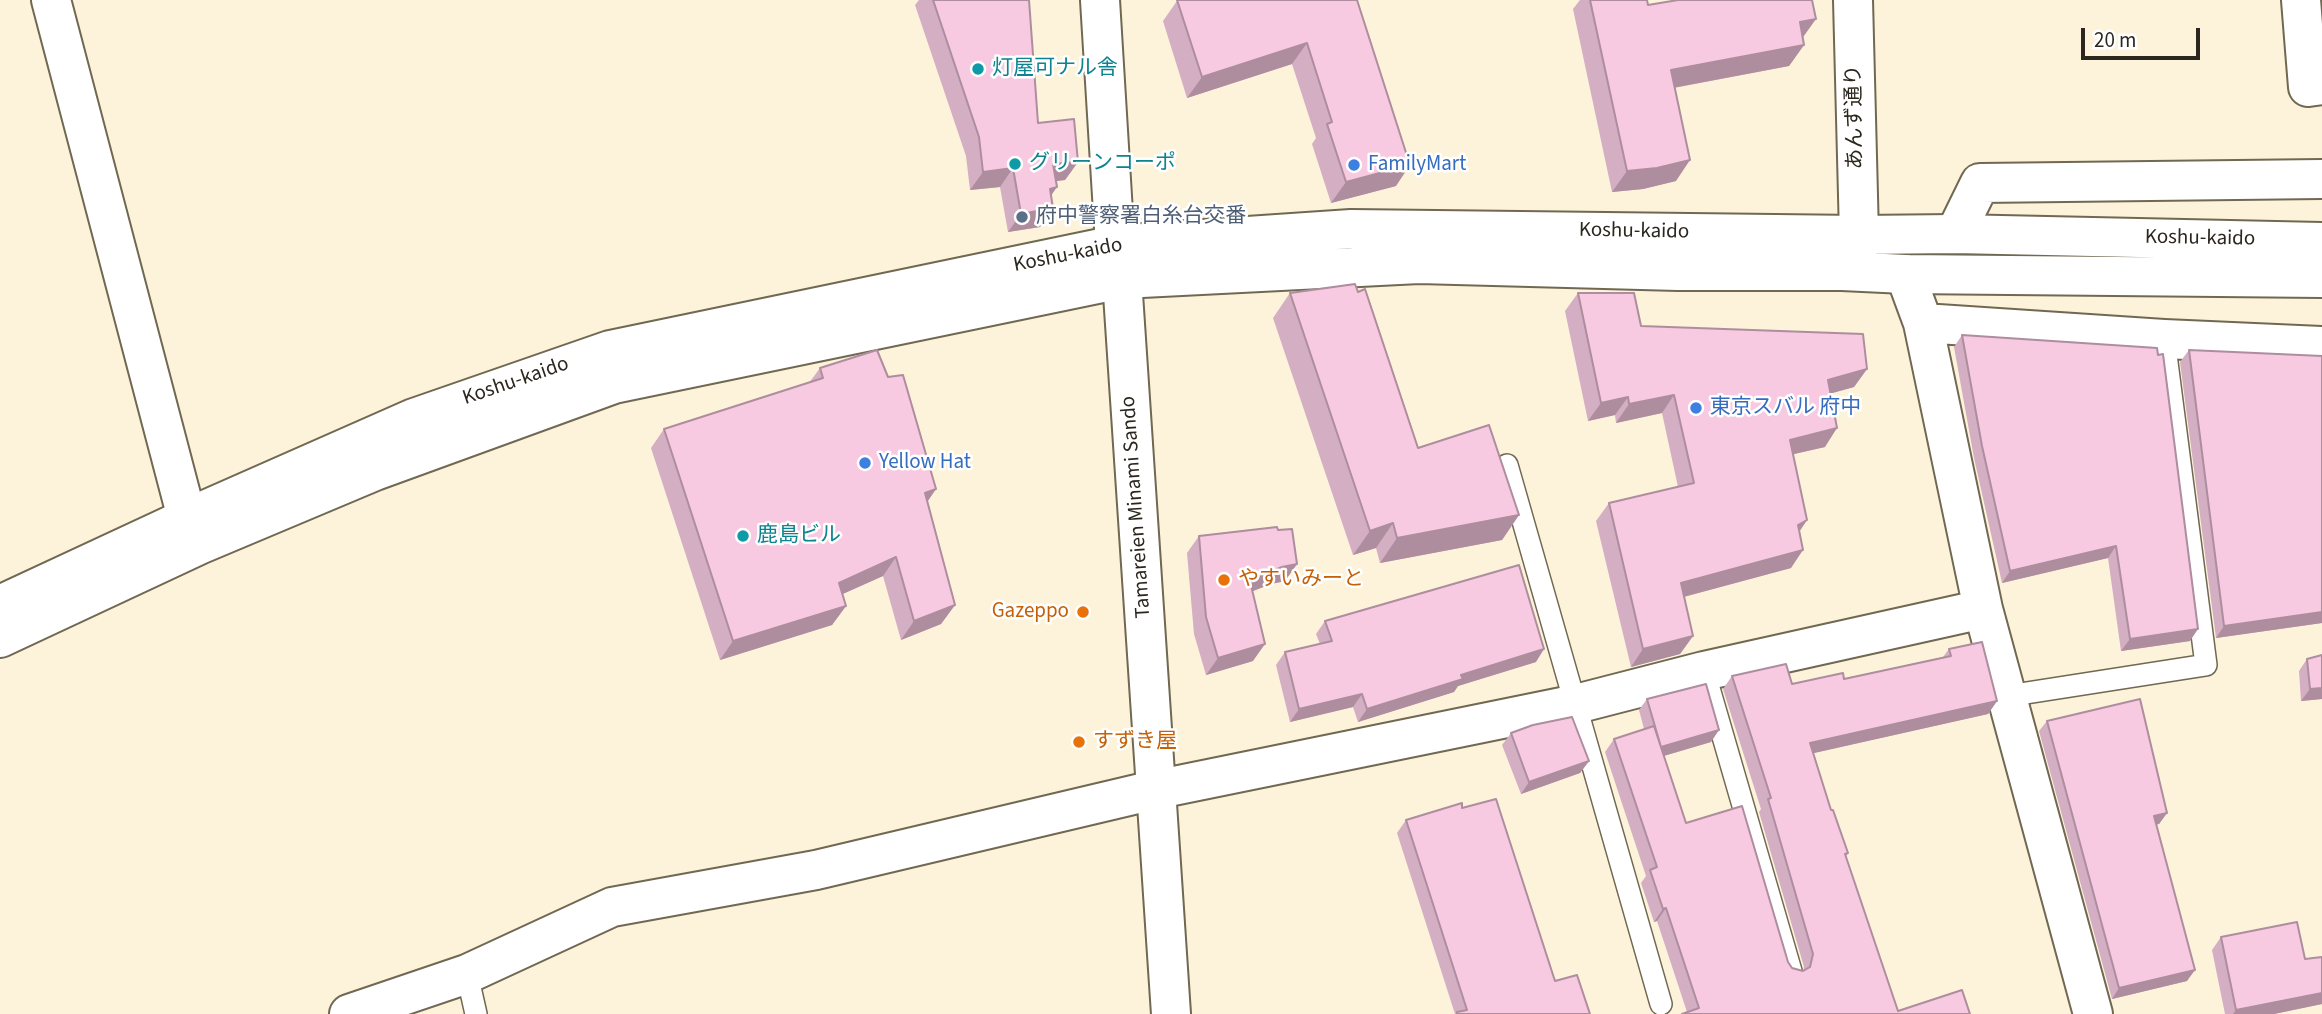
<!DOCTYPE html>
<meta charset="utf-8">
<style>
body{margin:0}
#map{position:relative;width:2322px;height:1014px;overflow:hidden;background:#fcf3da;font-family:"Source Sans 3",sans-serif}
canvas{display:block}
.scale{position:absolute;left:2081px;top:28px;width:119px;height:32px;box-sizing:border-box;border:4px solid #2b271e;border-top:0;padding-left:9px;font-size:21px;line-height:24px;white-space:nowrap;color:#2b271e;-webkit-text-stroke:5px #fff;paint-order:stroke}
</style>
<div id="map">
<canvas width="2322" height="1014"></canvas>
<div class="scale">20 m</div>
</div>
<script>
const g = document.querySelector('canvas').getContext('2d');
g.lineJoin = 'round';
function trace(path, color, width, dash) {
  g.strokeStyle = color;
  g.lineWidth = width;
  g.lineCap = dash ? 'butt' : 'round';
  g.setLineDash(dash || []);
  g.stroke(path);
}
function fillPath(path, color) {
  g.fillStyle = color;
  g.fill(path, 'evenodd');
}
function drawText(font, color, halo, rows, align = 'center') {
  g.font = font + ' "Source Sans 3","Noto Sans JP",sans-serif';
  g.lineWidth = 5;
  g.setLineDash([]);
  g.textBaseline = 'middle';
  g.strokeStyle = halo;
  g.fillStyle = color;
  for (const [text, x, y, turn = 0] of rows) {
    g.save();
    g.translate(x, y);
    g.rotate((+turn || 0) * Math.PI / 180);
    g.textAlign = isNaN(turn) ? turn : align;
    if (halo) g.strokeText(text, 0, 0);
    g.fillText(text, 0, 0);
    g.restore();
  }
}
const service = new Path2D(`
 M 1507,465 L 1661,1004
 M 1704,671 L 1791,971
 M 2007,696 L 2206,665 L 2164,339
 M 467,974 L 476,1014`);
const minor = new Path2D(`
 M 51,0 L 187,518
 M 2301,0 L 2308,87 L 2322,85
 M 1955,234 L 1980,183 L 2322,179
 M 1905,274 L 1923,323 L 1983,609 L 2093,1014
 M 1923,323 L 2164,339 L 2322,346
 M 349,1014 L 467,974 L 612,907 L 816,870 L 1154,790 L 1576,704 L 1704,671 L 1983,609`);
const tertiary = new Path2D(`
 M 1100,0 L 1115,245 L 1122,279 L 1171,1014
 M 1849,264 C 1858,255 1858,247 1859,235 L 1853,0`);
const trunk = new Path2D(`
 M 0,605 L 187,518 L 414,418 L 610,350 L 1115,245 L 1351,229 L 1859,235 L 1955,234 L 2322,242
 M 0,638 L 199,545 L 375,471 L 614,384 L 1122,279 L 1419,264 L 1678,271 L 1842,271 L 1905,274 L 2322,278`);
const wall = new Path2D(`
 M 919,0 L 1029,0 L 1038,123 L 1078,162 L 1065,180 L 1056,181 L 1051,196 L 1053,208 L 1040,227 L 1008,232 L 1000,187 L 970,190 L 966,156 L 915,5 Z
 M 1176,0 L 1357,0 L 1396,186 L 1331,203 L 1312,144 L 1316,138 L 1292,64 L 1187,98 L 1163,21 L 1177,1 Z
 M 1580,0 L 1647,0 L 1648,5 L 1803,38 L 1804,45 L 1789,66 L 1674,88 L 1676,181 L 1643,189 L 1612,192 L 1573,9 Z
 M 1358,292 L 1418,448 L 1519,515 L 1502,540 L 1380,563 L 1376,548 L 1353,555 L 1273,318 L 1290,293 Z
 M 1578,293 L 1641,326 L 1867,369 L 1854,387 L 1831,393 L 1825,447 L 1793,454 L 1807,520 L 1799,532 L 1791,568 L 1684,597 L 1693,636 L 1680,654 L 1631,667 L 1596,521 L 1609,503 L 1678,487 L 1662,413 L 1616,423 L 1615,415 L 1588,421 L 1565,311 Z
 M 1962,335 L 2190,641 L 2121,651 L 2108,558 L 2002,583 L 1974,458 L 1954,347 Z
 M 2189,350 L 2322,356 L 2322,623 L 2216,638 L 2180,362 Z
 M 820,368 L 888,377 L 936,489 L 927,502 L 955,605 L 941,624 L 901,640 L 883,576 L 842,594 L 846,606 L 832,625 L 720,660 L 651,448 L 664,429 L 809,383 Z
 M 1278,530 L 1297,564 L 1285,581 L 1271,584 L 1252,591 L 1253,661 L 1206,675 L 1194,634 L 1187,553 L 1199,536 Z
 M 1325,621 L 1536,662 L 1458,686 L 1454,692 L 1358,722 L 1353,707 L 1290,722 L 1276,665 L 1285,652 L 1320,644 L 1316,634 Z
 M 1949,649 L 1997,701 L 1988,714 L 1813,753 L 1831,810 L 1848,853 L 1846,857 L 1898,1011 L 1970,1014 L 1687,1012 L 1657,921 L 1654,922 L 1641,883 L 1646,876 L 1605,752 L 1614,739 L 1644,729 L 1639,710 L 1647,699 L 1711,742 L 1664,756 L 1686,823 L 1792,968 L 1803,971 L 1804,967 L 1759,812 L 1761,809 L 1723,689 L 1732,676 L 1792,684 L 1844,679 L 1943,657 Z
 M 2322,655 L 2322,699 L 2301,701 L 2299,671 L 2307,659 Z
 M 2047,721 L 2167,813 L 2159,824 L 2156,824 L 2187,981 L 2112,999 L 2039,731 Z
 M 1511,733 L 1589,761 L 1580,773 L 1521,794 L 1502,745 Z
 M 1462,808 L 1555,981 L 1590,1014 L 1455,1014 L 1397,833 L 1406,820 Z
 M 2221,937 L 2305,959 L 2322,957 L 2322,1004 L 2274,1014 L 2225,1014 L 2212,950 Z`);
const shadedWall = new Path2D(`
 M 1816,19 L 1801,40 L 1800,22 Z
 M 1307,43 L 1292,64 L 1187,98 L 1202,77 Z
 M 1804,45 L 1789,66 L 1656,91 L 1671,70 Z
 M 1690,160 L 1676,181 L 1643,189 L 1612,192 L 1627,171 Z
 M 1078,162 L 1065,180 L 1040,183 L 1053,164 Z
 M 1410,165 L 1396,186 L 1331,203 L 1346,182 Z
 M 1013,168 L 1000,187 L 970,190 L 983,172 Z
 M 1057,187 L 1044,206 L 1050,189 Z
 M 1053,208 L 1040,227 L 1008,232 L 1021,214 Z
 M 1867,369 L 1854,387 L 1815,398 L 1828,380 Z
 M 1674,395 L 1662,413 L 1616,423 L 1629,404 Z
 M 1628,397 L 1615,415 L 1588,421 L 1601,403 Z
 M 1837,428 L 1825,447 L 1777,458 L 1790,440 Z
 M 936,489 L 923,508 L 925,493 Z
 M 1519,515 L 1502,540 L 1380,563 L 1397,538 Z
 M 1807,520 L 1795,538 L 1798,525 Z
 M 1393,523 L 1376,548 L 1353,555 L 1370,531 Z
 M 2116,546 L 2108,558 L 2002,583 L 2010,571 Z
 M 1803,550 L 1791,568 L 1668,601 L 1681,583 Z
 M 896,557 L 883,576 L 825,602 L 839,583 Z
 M 1297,564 L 1285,581 L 1271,584 L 1238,597 L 1250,581 L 1282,567 Z
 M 955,605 L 941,624 L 901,640 L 914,621 Z
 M 846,606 L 832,625 L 720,660 L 733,641 Z
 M 2322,612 L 2322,623 L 2216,638 L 2224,626 Z
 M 2198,629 L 2190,641 L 2121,651 L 2130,639 Z
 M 1693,636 L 1680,654 L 1631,667 L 1643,649 Z
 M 1265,644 L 1253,661 L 1206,675 L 1218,658 Z
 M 1544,649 L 1536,662 L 1458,686 L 1454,692 L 1358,722 L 1367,709 L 1461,675 Z
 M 2322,688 L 2322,699 L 2301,701 L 2310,689 Z
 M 1362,694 L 1353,707 L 1290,722 L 1299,709 Z
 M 1997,701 L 1988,714 L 1801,756 L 1810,743 Z
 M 1719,730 L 1711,742 L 1653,759 L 1661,747 Z
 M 1589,761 L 1580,773 L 1521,794 L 1529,782 Z
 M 2167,813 L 2159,824 L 2147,827 L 2154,816 Z
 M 1666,908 L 1657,921 L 1654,922 L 1663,909 Z
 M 2195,970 L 2187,981 L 2112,999 L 2119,988 Z
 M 2322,993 L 2322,1004 L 2274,1014 L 2233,1014 L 2236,1010 Z`);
const building = new Path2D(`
 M 933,0 L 1029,0 L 1038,123 L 1074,119 L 1078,162 L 1053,164 L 1057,187 L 1050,189 L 1053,208 L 1021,214 L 1013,168 L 983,172 L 979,137 Z
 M 1177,0 L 1357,0 L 1410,165 L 1346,182 L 1327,124 L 1332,122 L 1307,43 L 1202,77 Z
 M 1590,0 L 1647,0 L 1648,5 L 1678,0 L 1812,0 L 1816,19 L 1800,22 L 1804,45 L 1671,70 L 1690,160 L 1657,168 L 1627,171 Z
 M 1355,284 L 1358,292 L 1365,289 L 1418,448 L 1489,425 L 1519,515 L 1397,538 L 1393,523 L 1370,531 L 1290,293 Z
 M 1578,293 L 1634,293 L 1641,326 L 1863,334 L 1867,369 L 1828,380 L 1837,428 L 1790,440 L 1807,520 L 1798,525 L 1803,550 L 1681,583 L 1693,636 L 1643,649 L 1609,503 L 1694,483 L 1674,395 L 1629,404 L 1628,397 L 1601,403 Z
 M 1962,335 L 2157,348 L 2158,355 L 2163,354 L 2198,629 L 2130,639 L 2116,546 L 2010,571 L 1982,446 Z
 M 877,350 L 888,377 L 903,375 L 936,489 L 925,493 L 955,605 L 914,621 L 896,557 L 839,583 L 846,606 L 733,641 L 664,429 L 823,378 L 820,368 Z
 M 2189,350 L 2322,356 L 2322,612 L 2224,626 Z
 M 1277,527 L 1278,530 L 1292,529 L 1297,564 L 1282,567 L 1250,581 L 1265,644 L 1218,658 L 1206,617 L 1199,536 Z
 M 1519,565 L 1544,649 L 1461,675 L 1463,679 L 1367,709 L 1362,694 L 1299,709 L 1285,652 L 1332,641 L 1325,621 Z
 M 1982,642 L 1997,701 L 1810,743 L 1831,810 L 1833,810 L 1848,853 L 1845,854 L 1898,1011 L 1962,990 L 1970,1014 L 1682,1014 L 1699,1008 L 1666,908 L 1663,909 L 1650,870 L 1657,867 L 1614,739 L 1654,726 L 1686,823 L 1742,806 L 1788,962 L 1792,968 L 1803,971 L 1810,967 L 1813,954 L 1768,799 L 1771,798 L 1732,676 L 1786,664 L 1792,684 L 1843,673 L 1844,679 L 1951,656 L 1949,649 Z
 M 2322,655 L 2322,688 L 2310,689 L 2307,659 Z
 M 1706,684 L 1719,730 L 1661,747 L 1647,699 Z
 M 2140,699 L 2167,813 L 2154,816 L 2195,970 L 2119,988 L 2047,721 Z
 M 1572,717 L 1589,761 L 1529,782 L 1511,733 L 1533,725 Z
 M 1496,799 L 1555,981 L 1577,975 L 1590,1014 L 1457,1014 L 1457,1012 L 1467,1010 L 1406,820 L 1462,803 L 1462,808 Z
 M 2297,922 L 2305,959 L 2322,957 L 2322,993 L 2236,1010 L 2221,937 Z`);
const markers = [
 [978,69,7,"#0f9aa8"],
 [1015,164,7,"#0f9aa8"],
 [1354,165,7,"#3f7fe0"],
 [1022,217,7,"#5c6f8a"],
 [1696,408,7,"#3f7fe0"],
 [865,463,7,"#3f7fe0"],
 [743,536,7,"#0f9aa8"],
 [1224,580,7,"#e8710a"],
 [1083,612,7,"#e8710a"],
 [1079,742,7,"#e8710a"]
];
const cultureNames = [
 ["灯屋可ナル舎",992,69],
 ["グリーンコーポ",1029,164],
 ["鹿島ビル",757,536]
];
const streetNames = [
 ["あんず通り",1856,117,-91],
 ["Koshu-kaido",1634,232,1],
 ["Koshu-kaido",2200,239,1],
 ["Koshu-kaido",1068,256,-11],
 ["Koshu-kaido",516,382,-19],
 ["Tamareien Minami Sando",1137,507,-94]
];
const shopNames = [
 ["FamilyMart",1368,165],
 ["東京スバル 府中",1710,408],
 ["Yellow Hat",879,463]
];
const serviceNames = [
 ["府中警察署白糸台交番",1036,217]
];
const foodNames = [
 ["やすいみーと",1238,580],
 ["Gazeppo",1069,612,"right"],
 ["すずき屋",1093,742]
];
trace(service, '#706852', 24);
trace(minor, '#706852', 42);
trace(tertiary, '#706852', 42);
trace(trunk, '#706852', 42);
trace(service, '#fff', 21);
trace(minor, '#fff', 38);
trace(tertiary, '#fff', 38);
trace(trunk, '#fff', 38);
fillPath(wall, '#d4aec2');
fillPath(shadedWall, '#ad8d9e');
fillPath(building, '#f7cae1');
trace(building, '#ad8d9e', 2);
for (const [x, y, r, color] of markers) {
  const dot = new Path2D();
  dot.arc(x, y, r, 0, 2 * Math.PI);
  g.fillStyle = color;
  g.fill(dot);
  trace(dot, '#fff', 2.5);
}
drawText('21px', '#0d838f', '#fff', cultureNames, 'left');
drawText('21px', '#2b271e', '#fff', streetNames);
drawText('21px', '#366cbe', '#fff', shopNames, 'left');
drawText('21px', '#4e5e75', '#fff', serviceNames, 'left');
drawText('21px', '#c56008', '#fff', foodNames, 'left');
</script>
